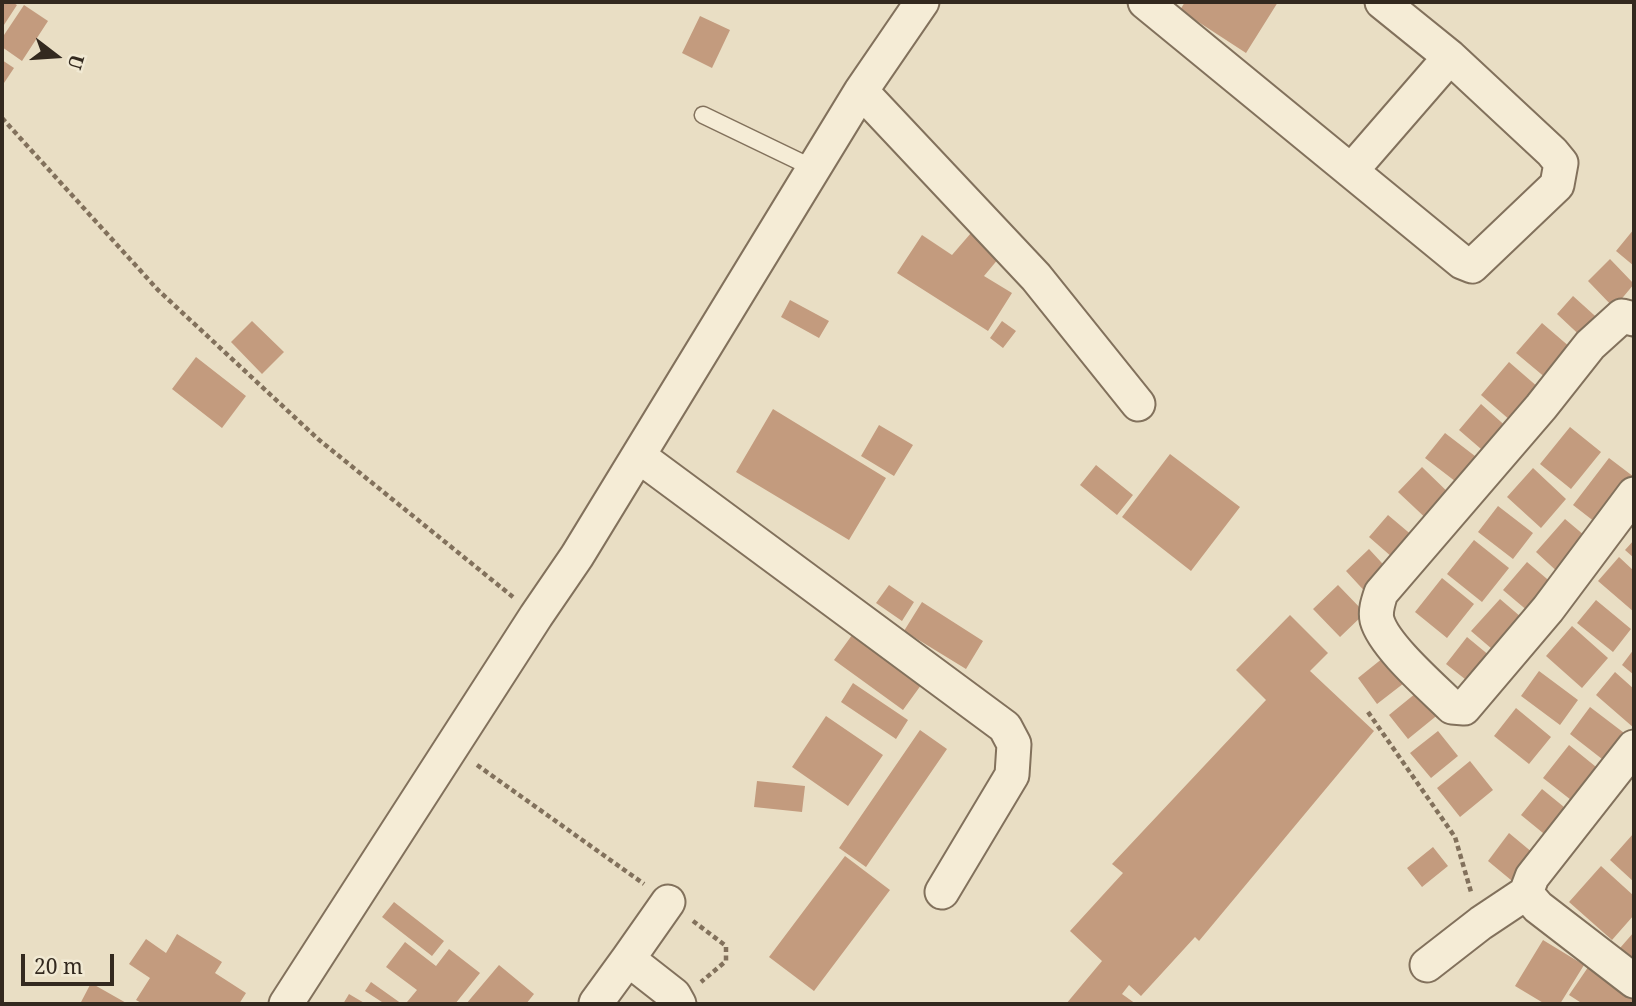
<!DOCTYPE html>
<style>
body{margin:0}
#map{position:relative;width:1636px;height:1006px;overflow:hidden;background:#e9dec4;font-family:"Noto Serif",serif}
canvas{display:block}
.frame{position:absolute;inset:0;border:4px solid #33291f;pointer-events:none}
.north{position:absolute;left:21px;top:21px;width:70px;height:70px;-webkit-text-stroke:5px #f1e9d3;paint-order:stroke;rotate:107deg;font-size:19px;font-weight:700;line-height:28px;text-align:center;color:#33291f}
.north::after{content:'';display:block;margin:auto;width:24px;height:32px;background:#33291f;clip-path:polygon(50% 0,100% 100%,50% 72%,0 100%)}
.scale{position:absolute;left:21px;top:954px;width:93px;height:32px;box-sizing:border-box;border:4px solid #33291f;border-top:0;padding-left:9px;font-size:21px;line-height:24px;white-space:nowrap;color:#33291f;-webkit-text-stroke:5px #f1e9d3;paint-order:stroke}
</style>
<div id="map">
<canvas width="1636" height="1006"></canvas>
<div class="frame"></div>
<div class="north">U</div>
<div class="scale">20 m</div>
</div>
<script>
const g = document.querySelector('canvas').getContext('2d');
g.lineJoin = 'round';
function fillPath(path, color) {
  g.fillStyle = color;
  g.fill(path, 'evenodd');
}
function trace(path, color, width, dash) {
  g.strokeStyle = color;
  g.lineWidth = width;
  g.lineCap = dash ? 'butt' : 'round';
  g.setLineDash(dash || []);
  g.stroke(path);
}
const building = new Path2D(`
 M 2,2 L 12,2 L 17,5 L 2,28 Z
 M 1185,2 L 1278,2 L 1246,53 L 1180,10 Z
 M 24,5 L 48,21 L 22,61 L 2,47 L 2,38 Z
 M 700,16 L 730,30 L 712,68 L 682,53 Z
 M 2,60 L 14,68 L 2,86 Z
 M 1634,229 L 1634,266 L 1616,251 Z
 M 971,233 L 999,258 L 984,276 L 1012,293 L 988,331 L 897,273 L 922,235 L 952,255 Z
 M 1610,259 L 1634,284 L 1614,308 L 1588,281 Z
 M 1573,296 L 1604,324 L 1588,343 L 1557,314 Z
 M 790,300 L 829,321 L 819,338 L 781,317 Z
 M 252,321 L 284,352 L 262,374 L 231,342 Z
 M 1002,321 L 1016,331 L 1003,348 L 990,338 Z
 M 1542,323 L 1578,354 L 1553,384 L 1516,353 Z
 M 196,357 L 246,396 L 222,428 L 172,389 Z
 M 1509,362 L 1546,394 L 1518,427 L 1481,395 Z
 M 1481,404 L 1510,430 L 1488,455 L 1459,430 Z
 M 773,409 L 886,478 L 849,540 L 736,472 Z
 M 879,425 L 913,445 L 894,476 L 861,456 Z
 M 1570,427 L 1601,452 L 1571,489 L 1540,464 Z
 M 1445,433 L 1484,463 L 1464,488 L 1425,458 Z
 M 1170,454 L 1240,507 L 1191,571 L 1122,517 Z
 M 1609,458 L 1634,477 L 1634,490 L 1604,529 L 1573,505 Z
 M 1096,465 L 1133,495 L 1117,515 L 1080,485 Z
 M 1422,467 L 1456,500 L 1432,524 L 1398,492 Z
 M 1533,468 L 1566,499 L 1541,528 L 1507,497 Z
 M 1498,506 L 1533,533 L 1513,559 L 1478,532 Z
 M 1388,515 L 1420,542 L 1400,564 L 1369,537 Z
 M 1565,519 L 1591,541 L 1561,575 L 1536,552 Z
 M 1474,540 L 1509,568 L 1482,602 L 1447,574 Z
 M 1634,540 L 1634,558 L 1625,550 Z
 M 1369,549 L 1393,575 L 1370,597 L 1346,571 Z
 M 1619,557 L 1634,571 L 1634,612 L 1598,581 Z
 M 1527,562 L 1553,584 L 1529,612 L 1503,590 Z
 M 1442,578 L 1474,604 L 1447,638 L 1415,612 Z
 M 889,585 L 914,602 L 902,621 L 876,603 Z
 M 1338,585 L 1365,613 L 1340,637 L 1313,609 Z
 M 1500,599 L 1528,623 L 1499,655 L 1471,631 Z
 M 1596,600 L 1631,629 L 1613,652 L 1577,623 Z
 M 922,602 L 983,641 L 966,669 L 904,631 Z
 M 1290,615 L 1328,653 L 1310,671 L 1374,731 L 1199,941 L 1195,937 L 1141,996 L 1129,985 L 1122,994 L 1136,1004 L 1066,1004 L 1102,961 L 1070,931 L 1123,873 L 1112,864 L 1266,700 L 1236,670 Z
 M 1572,626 L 1608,658 L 1582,688 L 1546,656 Z
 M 855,631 L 924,681 L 903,710 L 834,660 Z
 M 1467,637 L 1496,661 L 1475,687 L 1446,664 Z
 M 1634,649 L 1634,675 L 1622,665 Z
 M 1388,654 L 1408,680 L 1377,704 L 1358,678 Z
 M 1539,671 L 1578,700 L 1560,725 L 1521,696 Z
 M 1615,672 L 1634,689 L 1634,728 L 1596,695 Z
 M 853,683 L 908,720 L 896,739 L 841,702 Z
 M 1421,689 L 1440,713 L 1408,739 L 1389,715 Z
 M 1590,707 L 1632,739 L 1611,766 L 1570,734 Z
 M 1516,708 L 1551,737 L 1529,764 L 1494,736 Z
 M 826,716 L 883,755 L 848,806 L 792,767 Z
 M 920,730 L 947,749 L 866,867 L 839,848 Z
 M 1438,731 L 1458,756 L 1431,778 L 1410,753 Z
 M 1569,745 L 1606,775 L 1580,807 L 1543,778 Z
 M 1470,761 L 1493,790 L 1460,817 L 1437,788 Z
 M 757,781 L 805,786 L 802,812 L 754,807 Z
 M 1542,789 L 1575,816 L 1554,842 L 1521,815 Z
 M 1509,833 L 1539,858 L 1517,885 L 1488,861 Z
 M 1633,834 L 1634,835 L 1634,882 L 1610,860 Z
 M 1433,847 L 1448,866 L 1422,887 L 1407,868 Z
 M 845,856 L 890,890 L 814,991 L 769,957 Z
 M 1601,866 L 1634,896 L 1634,915 L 1612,940 L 1569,902 Z
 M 394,902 L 444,941 L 432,956 L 382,917 Z
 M 1634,932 L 1634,960 L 1620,948 Z
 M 177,934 L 222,962 L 215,973 L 246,993 L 239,1004 L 143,1004 L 136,1000 L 150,978 L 129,964 L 146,939 L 166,953 Z
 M 1543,940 L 1584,965 L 1560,1004 L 1545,1004 L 1515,986 Z
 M 405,942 L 436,966 L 449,949 L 480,973 L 455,1004 L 410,1004 L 407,1002 L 417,990 L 386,967 Z
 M 1593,960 L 1634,989 L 1634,1004 L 1583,1004 L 1569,995 Z
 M 499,965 L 534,994 L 526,1004 L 466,1004 Z
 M 371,982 L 402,1004 L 385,1004 L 365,991 Z
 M 91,983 L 128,1004 L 80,1004 Z
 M 349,994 L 366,1004 L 343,1004 Z`);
const path = new Path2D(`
 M 2,118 L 158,290 L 318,439 L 513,597
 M 1368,712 L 1455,837 L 1471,892
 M 477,765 L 644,884
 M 693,921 L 726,946 L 726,961 L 701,982`);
const service = new Path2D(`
 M 703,115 L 813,168`);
const minor = new Path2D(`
 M 1145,2 L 1462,262 L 1472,266 L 1557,185 L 1561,163 L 1552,152 L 1450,57
 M 861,91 L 1036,277 L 1138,404
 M 1351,171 L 1450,57 L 1382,2
 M 1634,319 L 1622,316 L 1590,345 L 1541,407 L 1381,593 C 1378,602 1375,611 1377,620 C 1384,646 1432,687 1452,707 L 1464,708 L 1548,609 L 1634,494
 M 640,457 L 1005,727 L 1014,744 L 1012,775 L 942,892
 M 1634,747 L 1532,877 L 1526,893 L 1538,907 L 1634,981
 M 668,902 L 628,959 L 674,995 L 679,1004
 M 1427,965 L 1481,923 L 1526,893
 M 596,1003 L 628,959
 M 286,1004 L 536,616 L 577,556 L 861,91 L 922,2`);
fillPath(building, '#c39b7e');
trace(service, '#82715c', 19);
trace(minor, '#82715c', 37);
trace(path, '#82715c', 4.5, [5, 3.5]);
trace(service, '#f5ecd6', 16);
trace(minor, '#f5ecd6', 33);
</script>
